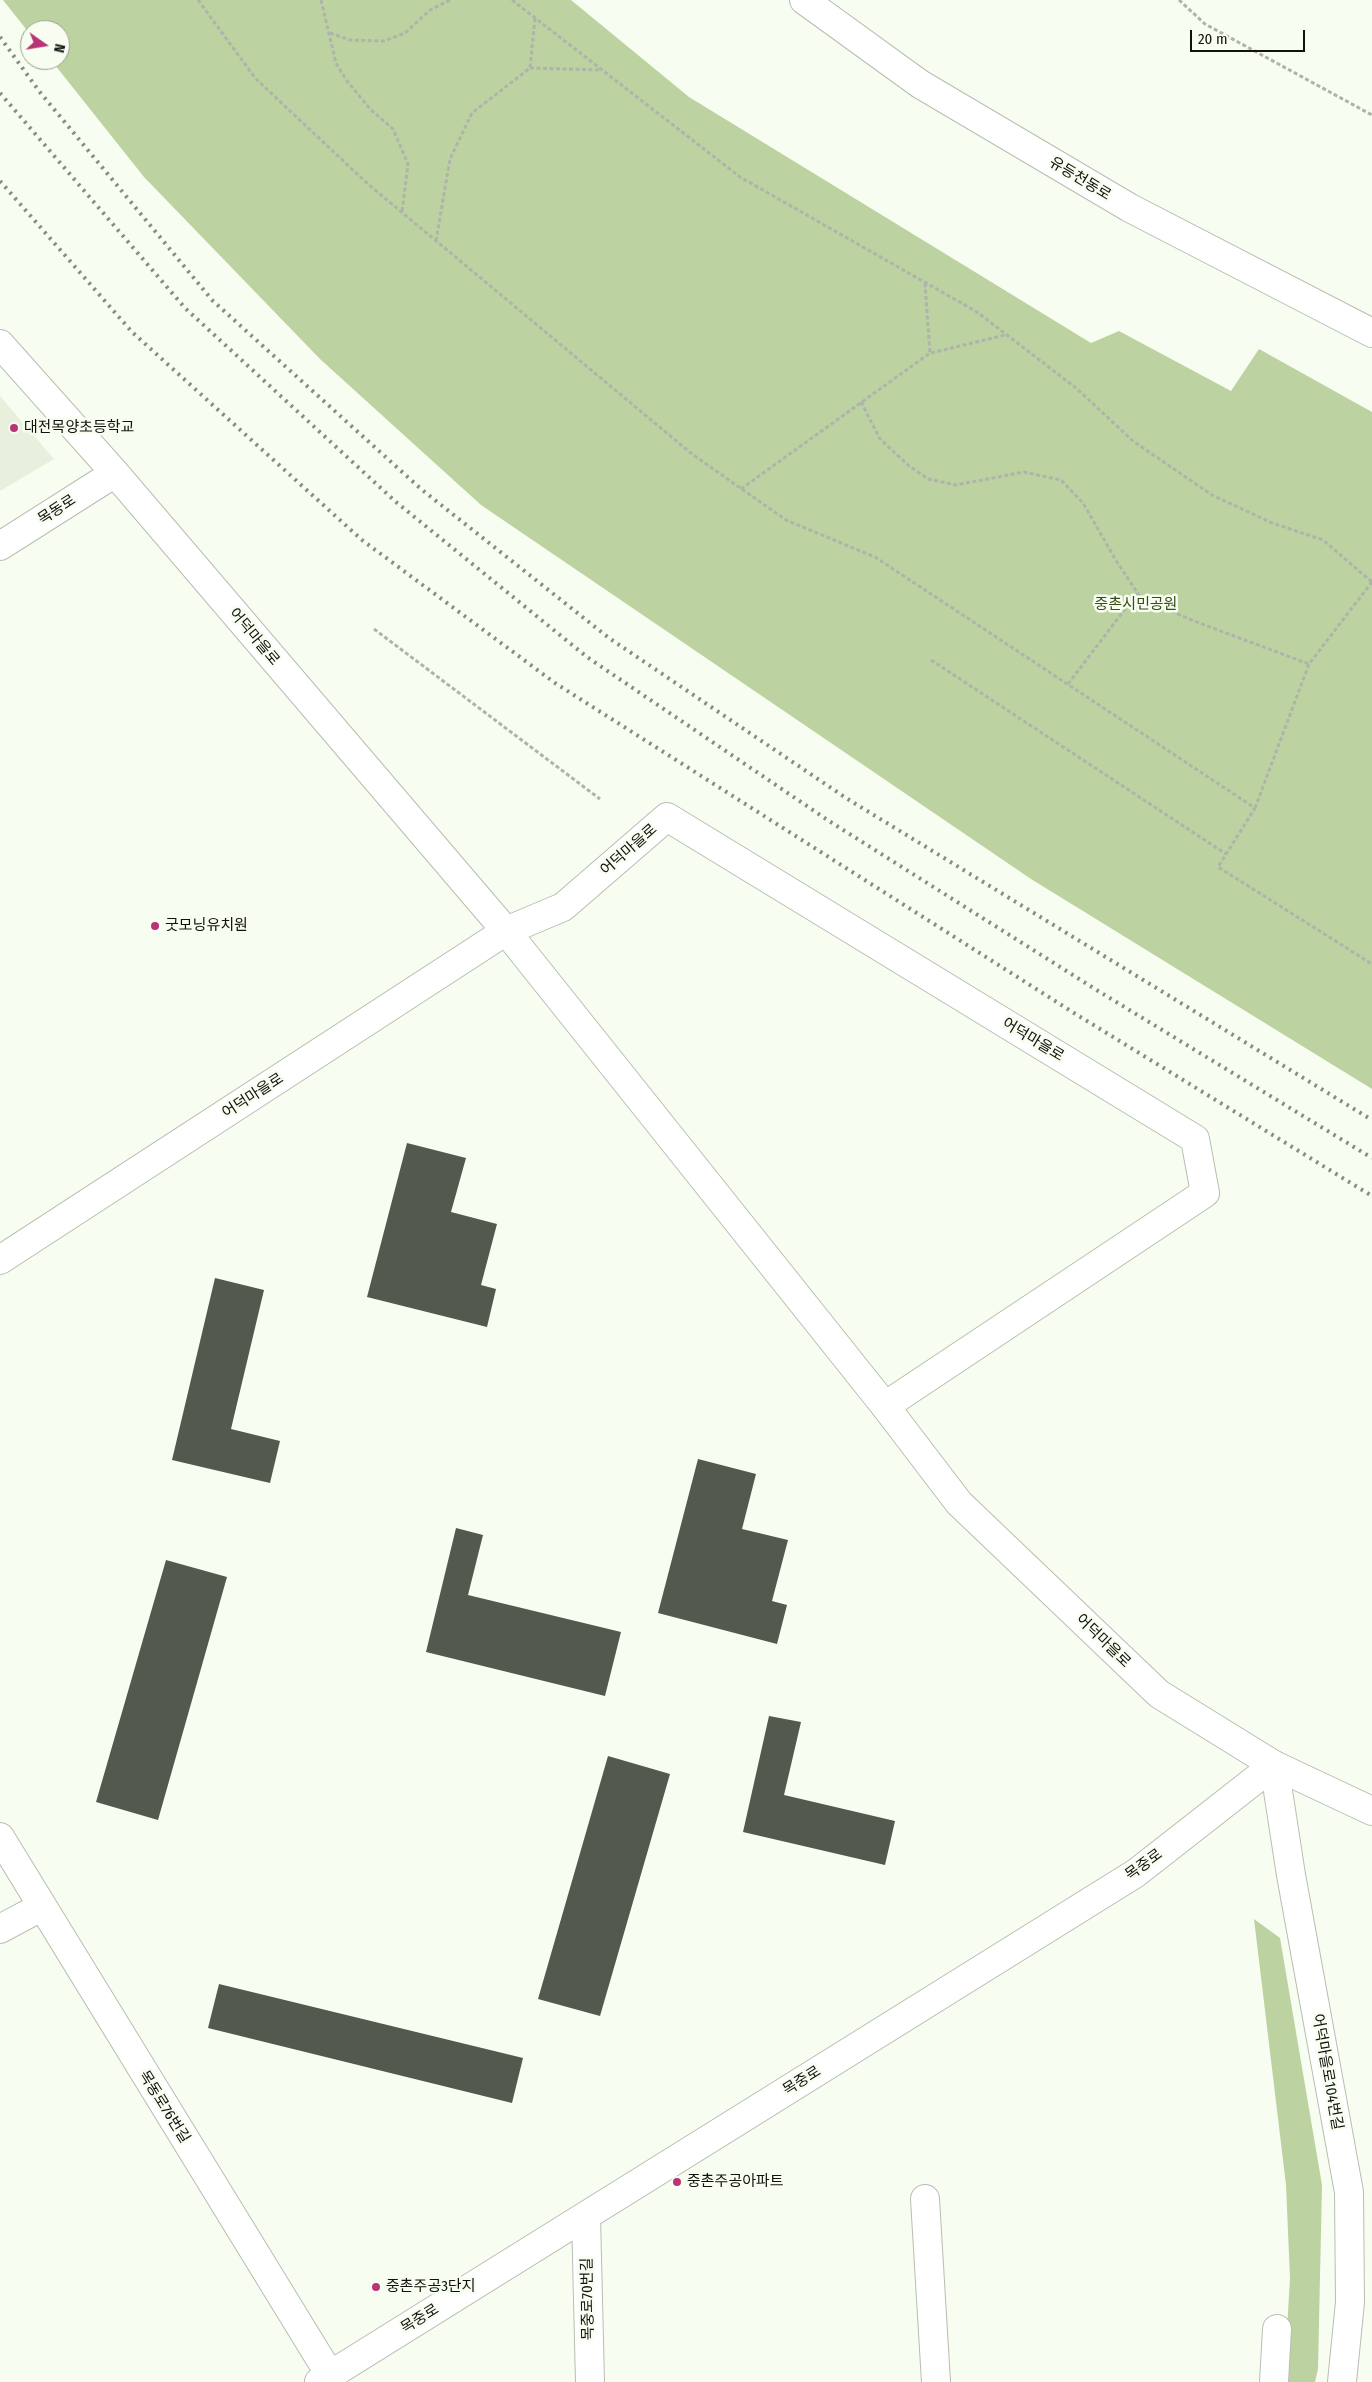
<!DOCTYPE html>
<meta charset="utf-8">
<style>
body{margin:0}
#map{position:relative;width:1372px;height:2382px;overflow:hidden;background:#f7fdf0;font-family:"Fira Sans Condensed",sans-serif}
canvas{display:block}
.north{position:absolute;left:20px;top:20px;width:50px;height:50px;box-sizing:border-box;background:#f7fdf0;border:1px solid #9b9f96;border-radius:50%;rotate:103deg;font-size:14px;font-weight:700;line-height:20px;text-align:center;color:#10120e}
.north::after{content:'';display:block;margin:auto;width:18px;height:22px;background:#b93376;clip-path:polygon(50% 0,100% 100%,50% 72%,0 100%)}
.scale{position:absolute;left:1190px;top:30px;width:115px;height:22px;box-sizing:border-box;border:2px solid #10120e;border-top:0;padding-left:6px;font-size:15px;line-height:18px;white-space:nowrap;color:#10120e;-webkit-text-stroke:4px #f7fdf0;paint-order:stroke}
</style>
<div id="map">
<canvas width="1372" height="2382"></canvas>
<div class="north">N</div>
<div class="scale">20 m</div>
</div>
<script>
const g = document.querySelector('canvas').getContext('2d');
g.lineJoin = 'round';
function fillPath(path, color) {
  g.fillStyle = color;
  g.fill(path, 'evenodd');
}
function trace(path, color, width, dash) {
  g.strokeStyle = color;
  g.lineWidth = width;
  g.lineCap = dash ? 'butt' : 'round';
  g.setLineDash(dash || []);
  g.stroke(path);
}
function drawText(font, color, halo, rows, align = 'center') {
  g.font = font + ' "Fira Sans Condensed","Noto Sans KR",sans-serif';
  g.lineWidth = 5;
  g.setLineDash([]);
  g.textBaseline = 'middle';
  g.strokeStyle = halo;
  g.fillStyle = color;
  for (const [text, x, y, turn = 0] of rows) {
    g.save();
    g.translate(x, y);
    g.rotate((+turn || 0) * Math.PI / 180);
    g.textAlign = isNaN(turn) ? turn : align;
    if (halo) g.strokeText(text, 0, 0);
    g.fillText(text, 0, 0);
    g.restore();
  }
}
const built = new Path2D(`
 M 0,396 L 54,459 L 0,491 Z`);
const green = new Path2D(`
 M 3,0 L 571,0 L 689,97 L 1091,343 L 1119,331 L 1231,391 L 1259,349 L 1372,412 L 1372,1089 L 1031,879 L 481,505 L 320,359 L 144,177 L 51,60 L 60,60 L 60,30 L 30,30 L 30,34 Z
 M 1254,1919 L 1280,1938 L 1322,2185 L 1318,2369 L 1315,2382 L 1284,2382 L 1290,2278 L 1286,2185 Z`);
const building = new Path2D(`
 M 407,1143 L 466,1158 L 451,1212 L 497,1224 L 481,1285 L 496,1289 L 487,1327 L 367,1297 Z
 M 215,1278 L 264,1290 L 231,1429 L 280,1441 L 270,1483 L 172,1460 Z
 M 698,1459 L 756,1474 L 742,1529 L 788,1540 L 772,1601 L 787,1605 L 777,1644 L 658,1613 Z
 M 456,1528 L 483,1535 L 468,1595 L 621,1632 L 605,1696 L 426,1652 Z
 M 166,1560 L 227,1577 L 158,1820 L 96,1802 Z
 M 769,1716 L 801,1722 L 784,1795 L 895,1821 L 885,1865 L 743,1832 Z
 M 608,1756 L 670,1774 L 600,2016 L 538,1999 Z
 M 219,1984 L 523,2058 L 512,2103 L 208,2028 Z`);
const path = new Path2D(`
 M 198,0 L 255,78 L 369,185 L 692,454 L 786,520 L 875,557 L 1255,808 L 1218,867 L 1372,964
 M 321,0 L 336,63 L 347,81 L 370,109 L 393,129 L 408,164 L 402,212
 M 512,0 L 740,177 L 977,312 L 1076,388 L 1133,441 L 1212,495 L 1272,523 L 1323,540 L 1372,582
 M 1179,0 L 1205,24 L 1372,115
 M 330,33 L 350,40 L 384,41 L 405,33 L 430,10 L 450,0
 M 530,68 L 601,70
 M 436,241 L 450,159 L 472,113 L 530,68 L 535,18
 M 931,353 L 1005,335
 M 861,402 L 880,439 L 908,465 L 928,479 L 956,485 L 1024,472 L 1061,480 L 1083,503 L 1117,562 L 1141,598 L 1194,621 L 1309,664
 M 741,489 L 930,353 L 925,284
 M 374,629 L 600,799
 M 931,660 L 1226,854
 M 1068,684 L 1138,592
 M 1255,808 L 1309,664 L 1372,582`);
const minor = new Path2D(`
 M 0,1260 L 506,931 L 563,907 L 667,817 L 1195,1139 L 1205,1193 L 885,1406
 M 0,1837 L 330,2375
 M 0,1929 L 41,1907
 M 925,2199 L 936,2382
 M 586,2216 L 590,2382
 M 319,2382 L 1136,1873 L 1274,1765 L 1291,1875 L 1349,2192 L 1350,2302 L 1342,2382
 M 1274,2382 L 1277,2329`);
const major = new Path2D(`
 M 804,0 L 920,84 L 1130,208 L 1372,333
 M 0,344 L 115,473 L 506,931 L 885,1406 L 959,1503 L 1159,1694 L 1274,1765 L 1372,1811
 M 0,546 L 115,473`);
const rail = new Path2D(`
 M 0,37 L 39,91 L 212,300 L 421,489 L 609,638 L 846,798 L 1372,1120
 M 0,93 L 185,308 L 396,502 L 587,657 L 829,821 L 1095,989 L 1372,1158
 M 0,181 L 132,332 L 362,540 L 555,683 L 1074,1013 L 1372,1196`);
const markers = [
 [14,428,5,"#b93376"],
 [155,926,5,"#b93376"],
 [677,2182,5,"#b93376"],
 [376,2287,5,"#b93376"]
];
const streetNames = [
 ["유등천동로",1080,179,31],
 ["목동로",57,510,-33],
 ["어덕마을로",254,637,50],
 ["어덕마을로",629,850,-41],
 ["어덕마을로",1033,1040,31],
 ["어덕마을로",253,1096,-33],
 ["어덕마을로",1103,1641,44],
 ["목중로",1144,1865,-36],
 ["어덕마을로104번길",1327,2072,80],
 ["목중로",802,2081,-32],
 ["목동로76번길",164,2107,58],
 ["목중로70번길",588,2299,-91],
 ["목중로",420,2319,-32]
];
const poiNames = [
 ["대전목양초등학교",24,428],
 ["굿모닝유치원",165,926],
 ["중촌주공아파트",687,2182],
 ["중촌주공3단지",386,2287]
];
const parkNames = [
 ["중촌시민공원",1136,605]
];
fillPath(built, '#e8f0dd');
fillPath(green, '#bcd3a1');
fillPath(building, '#53594e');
trace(minor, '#b8beb2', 30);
trace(major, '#b8beb2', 30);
trace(path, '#afb4aa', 3, [4, 2.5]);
trace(minor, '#fff', 28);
trace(major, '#fff', 28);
trace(rail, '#888c84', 4, [2.5, 5]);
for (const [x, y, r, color] of markers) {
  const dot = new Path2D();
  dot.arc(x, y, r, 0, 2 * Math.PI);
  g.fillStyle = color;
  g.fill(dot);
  trace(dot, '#f7fdf0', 2);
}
drawText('15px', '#10120e', '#f7fdf0', streetNames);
drawText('15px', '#10120e', '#f7fdf0', poiNames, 'left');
drawText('15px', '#384d16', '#f7fdf0', parkNames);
</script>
